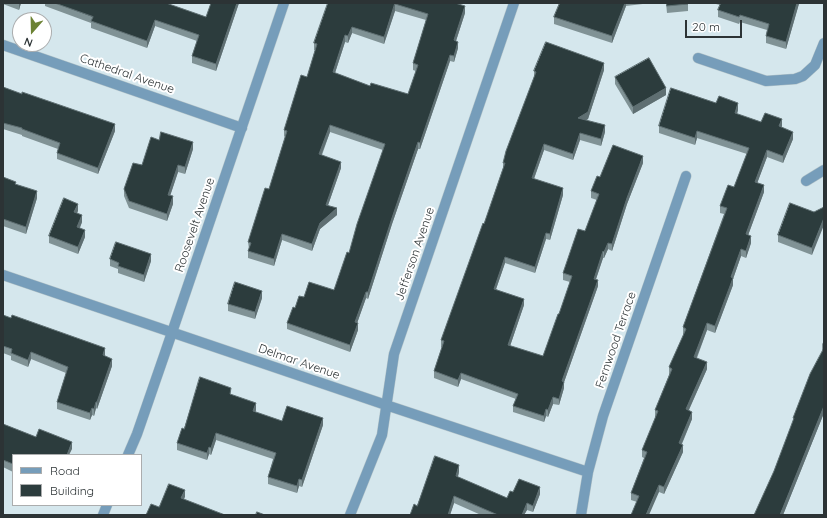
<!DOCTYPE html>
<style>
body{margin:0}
#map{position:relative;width:827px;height:518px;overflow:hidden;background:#d5e7ed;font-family:Quicksand,sans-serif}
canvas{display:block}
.frame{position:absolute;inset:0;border:4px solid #2c3335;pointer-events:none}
.legend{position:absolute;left:12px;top:454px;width:130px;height:52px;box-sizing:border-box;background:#fff;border:1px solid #abadae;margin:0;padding:5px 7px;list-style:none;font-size:12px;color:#2c3335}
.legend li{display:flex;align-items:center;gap:8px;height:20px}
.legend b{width:20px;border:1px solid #abadae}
.north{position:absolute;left:12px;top:12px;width:40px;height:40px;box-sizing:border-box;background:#fff;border:1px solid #abadae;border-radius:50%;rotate:200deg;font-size:11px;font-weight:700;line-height:16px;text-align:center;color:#2c3335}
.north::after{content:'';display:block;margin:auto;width:14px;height:18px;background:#6c8234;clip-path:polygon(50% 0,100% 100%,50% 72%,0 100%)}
.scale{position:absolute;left:685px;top:20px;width:57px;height:18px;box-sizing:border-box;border:2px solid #2c3335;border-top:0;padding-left:5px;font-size:12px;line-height:14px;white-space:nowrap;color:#2c3335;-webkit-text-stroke:3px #fff;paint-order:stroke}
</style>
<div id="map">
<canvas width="827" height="518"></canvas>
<div class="frame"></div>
<ul class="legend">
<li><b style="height:5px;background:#769dba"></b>Road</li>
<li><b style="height:11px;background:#2c3c3d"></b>Building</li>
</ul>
<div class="north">N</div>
<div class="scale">20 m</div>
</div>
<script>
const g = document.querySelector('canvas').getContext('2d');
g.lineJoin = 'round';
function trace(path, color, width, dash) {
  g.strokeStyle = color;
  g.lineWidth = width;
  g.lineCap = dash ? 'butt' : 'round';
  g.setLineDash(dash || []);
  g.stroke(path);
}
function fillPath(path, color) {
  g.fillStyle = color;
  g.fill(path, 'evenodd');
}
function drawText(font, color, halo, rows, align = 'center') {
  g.font = font + ' Quicksand,sans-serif';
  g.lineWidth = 4;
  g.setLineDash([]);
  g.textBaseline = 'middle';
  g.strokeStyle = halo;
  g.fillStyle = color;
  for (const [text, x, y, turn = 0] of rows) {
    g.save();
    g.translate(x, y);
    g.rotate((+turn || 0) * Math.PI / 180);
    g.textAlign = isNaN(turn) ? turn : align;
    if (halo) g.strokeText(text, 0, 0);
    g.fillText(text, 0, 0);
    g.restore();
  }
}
const minor = new Path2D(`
 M 3,45 L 242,128
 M 698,58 L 766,81 L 795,79 L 803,76 L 815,65 L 824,43
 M 806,181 L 824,170
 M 3,275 L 386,405 L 588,472
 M 128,455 L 137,434 L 165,353 L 284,3
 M 103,515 L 107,505
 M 350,515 L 382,435 L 394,354 L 514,3
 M 581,515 L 588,472 L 603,416 L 686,176`);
const wall = new Path2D(`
 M 3,3 L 21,3 L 19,10 L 3,4 Z
 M 45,3 L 168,3 L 168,4 L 206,17 L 239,3 L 216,71 L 192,63 L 192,56 L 197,41 L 155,26 L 147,48 L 91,28 L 91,23 L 45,6 Z
 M 328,3 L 455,3 L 465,13 L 456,41 L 458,48 L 454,62 L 450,61 L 420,149 L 418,149 L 392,224 L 368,299 L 366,298 L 357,323 L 358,330 L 350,352 L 287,329 L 287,323 L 295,308 L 304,297 L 334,290 L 349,253 L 383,150 L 330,132 L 322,155 L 341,168 L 328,205 L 337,215 L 320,229 L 312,251 L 282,240 L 274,266 L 248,258 L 248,251 L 249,249 L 248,242 L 269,189 L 285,137 L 284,136 L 284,130 L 307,77 L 315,50 L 314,50 L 314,43 ZM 395,11 L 426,20 L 413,63 L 413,70 L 416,71 L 408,94 L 370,86 L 335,73 L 345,42 L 348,43 L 352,33 L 384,44 Z
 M 559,3 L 651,3 L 626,6 L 612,43 L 554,24 L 554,17 Z
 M 666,3 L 688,3 L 688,11 L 667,13 Z
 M 712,3 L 799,3 L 786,49 L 766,43 L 766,36 L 767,30 L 740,22 L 739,24 L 718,17 L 718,10 L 720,5 Z
 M 604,70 L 588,119 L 586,120 L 605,132 L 601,146 L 580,140 L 573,160 L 544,150 L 534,179 L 563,195 L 550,240 L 546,239 L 535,273 L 505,263 L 496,289 L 524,305 L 510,346 L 543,356 L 559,314 L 570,282 L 563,280 L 563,273 L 585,231 L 597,200 L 591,198 L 591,191 L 600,177 L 643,163 L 627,204 L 612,251 L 608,249 L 604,258 L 603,258 L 596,279 L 598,286 L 564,382 L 564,388 L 559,405 L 553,404 L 548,417 L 546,416 L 544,422 L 513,412 L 513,406 L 516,399 L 461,379 L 458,387 L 434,378 L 434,371 L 442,347 L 441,347 L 441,340 L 484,224 L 503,168 L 503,163 L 534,77 L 534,71 Z
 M 615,77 L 666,95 L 633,114 L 615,84 Z
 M 3,87 L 115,131 L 98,174 L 57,159 L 57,153 L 58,149 L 22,136 L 22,135 L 3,129 Z
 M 716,103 L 738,110 L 737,114 L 761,122 L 782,126 L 781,127 L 793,139 L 783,163 L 767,157 L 757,183 L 764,192 L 748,235 L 751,243 L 746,258 L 741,256 L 733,279 L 733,285 L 715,333 L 707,330 L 697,358 L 707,369 L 689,410 L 692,419 L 682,444 L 683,452 L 664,494 L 659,492 L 637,502 L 631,500 L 631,493 L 644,458 L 642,457 L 642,450 L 656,417 L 655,417 L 655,410 L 669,375 L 669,367 L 684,335 L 683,334 L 683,327 L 724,214 L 720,213 L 720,206 L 734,187 L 747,154 L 697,138 L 695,145 L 659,133 L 659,126 Z
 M 159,140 L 193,149 L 185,174 L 178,172 L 170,196 L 173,204 L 167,221 L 129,208 L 124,196 L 124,189 L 142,165 Z
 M 3,177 L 37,198 L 26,234 L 3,226 Z
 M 78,211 L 77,213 L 82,222 L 80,228 L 85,237 L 78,254 L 49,243 L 49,236 Z
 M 814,212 L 812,255 L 778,242 L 778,235 Z
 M 110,259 L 151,261 L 144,282 L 118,273 L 118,269 L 110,266 Z
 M 262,298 L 255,319 L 228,311 L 228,304 Z
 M 3,315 L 105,355 L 105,356 L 112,366 L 97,409 L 96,408 L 94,416 L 92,415 L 90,420 L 57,409 L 57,402 L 66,373 L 31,359 L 28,367 L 11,360 L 11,356 L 3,353 Z
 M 824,341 L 824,413 L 783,515 L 774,471 L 793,422 L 793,418 L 823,351 L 822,351 L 822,344 Z
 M 231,395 L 256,410 L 255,412 L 282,421 L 323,425 L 302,487 L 299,486 L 297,493 L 268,484 L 268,477 L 273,459 L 216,440 L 211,455 L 209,454 L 207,460 L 177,450 L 177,443 L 184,429 Z
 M 3,424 L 36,437 L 72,449 L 13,455 L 13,472 L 3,467 Z
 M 459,472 L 458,477 L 507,498 L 513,492 L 540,494 L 533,512 L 527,510 L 524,515 L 481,515 L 454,503 L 450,515 L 410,515 L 417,506 Z`);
const shadedWall = new Path2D(`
 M 19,3 L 21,3 L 19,10 Z
 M 237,3 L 239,3 L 216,71 L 216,64 Z
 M 625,3 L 626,3 L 626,6 L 612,43 L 612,36 Z
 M 797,3 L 799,3 L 799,4 L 786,49 L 786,42 Z
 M 395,4 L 395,11 L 384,44 L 384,37 Z
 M 465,6 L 465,13 L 454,47 L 454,40 Z
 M 155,20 L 155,26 L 147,48 L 147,41 Z
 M 352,27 L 352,33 L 348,43 L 348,36 Z
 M 345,35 L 345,42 L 333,79 L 333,72 Z
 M 458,42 L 458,48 L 454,62 L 454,56 Z
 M 450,55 L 450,61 L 420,149 L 420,143 Z
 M 604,63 L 604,70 L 588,119 L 578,125 L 578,118 Z
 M 666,88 L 666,95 L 633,114 L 633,107 Z
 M 738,103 L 738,110 L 735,120 L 735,113 Z
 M 782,119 L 782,126 L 779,133 L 779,126 Z
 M 115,124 L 115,131 L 98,174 L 98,168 Z
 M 330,125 L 330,132 L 319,161 L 319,154 Z
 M 605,125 L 605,132 L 601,146 L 601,139 Z
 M 697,131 L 697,138 L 695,145 L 695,138 Z
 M 793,132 L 793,139 L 783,163 L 783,156 Z
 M 580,133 L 580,140 L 573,160 L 573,154 Z
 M 193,142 L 193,149 L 185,174 L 185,167 Z
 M 418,142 L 418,149 L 392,224 L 368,299 L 368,292 L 392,218 Z
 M 544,144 L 544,150 L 532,184 L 532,178 Z
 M 767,150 L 767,157 L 755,189 L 755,182 Z
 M 643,156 L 643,163 L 627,204 L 612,251 L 612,244 L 627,198 Z
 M 341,162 L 341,168 L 326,211 L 326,205 Z
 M 178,165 L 178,172 L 168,202 L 168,195 Z
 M 764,185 L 764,192 L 746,241 L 746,234 Z
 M 563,188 L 563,195 L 550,240 L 550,234 Z
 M 37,191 L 37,198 L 26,234 L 26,227 Z
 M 173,196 L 173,204 L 167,221 L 167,214 Z
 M 78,204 L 78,211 L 74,219 L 74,212 Z
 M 337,208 L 337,215 L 320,229 L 312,251 L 312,244 L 320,223 Z
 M 82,215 L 82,222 L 77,234 L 77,227 Z
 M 824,218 L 824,225 L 812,255 L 812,248 Z
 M 85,230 L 85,237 L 78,254 L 78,247 Z
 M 546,233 L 546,239 L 535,273 L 535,267 Z
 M 282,234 L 282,240 L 274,266 L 274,259 Z
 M 751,236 L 751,243 L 746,258 L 746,251 Z
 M 608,243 L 608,249 L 604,258 L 604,252 Z
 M 741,249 L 741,256 L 733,279 L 733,285 L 715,333 L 715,326 Z
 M 603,251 L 603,258 L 594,285 L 594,279 Z
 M 151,254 L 151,261 L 144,282 L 144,275 Z
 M 505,257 L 505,263 L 494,295 L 494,289 Z
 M 598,280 L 598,286 L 562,388 L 562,381 Z
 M 262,291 L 262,298 L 255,319 L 255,312 Z
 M 366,292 L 366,298 L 355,329 L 355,322 Z
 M 524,299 L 524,305 L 508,352 L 508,345 Z
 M 358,323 L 358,330 L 350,352 L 350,345 Z
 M 707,323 L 707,330 L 694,364 L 694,357 Z
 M 105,348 L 105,355 L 103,362 L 103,355 Z
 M 31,352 L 31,359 L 28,367 L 28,360 Z
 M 112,359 L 112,366 L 97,409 L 97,402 Z
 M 707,362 L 707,369 L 686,416 L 686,409 Z
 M 461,373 L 461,379 L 458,387 L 458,380 Z
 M 564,382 L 564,388 L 559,405 L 559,399 Z
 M 553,397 L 553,404 L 548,417 L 548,410 Z
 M 96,402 L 96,408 L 94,416 L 94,409 Z
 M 256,403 L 256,410 L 253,418 L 253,411 Z
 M 824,406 L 824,413 L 783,515 L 780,515 Z
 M 92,408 L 92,415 L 90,420 L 90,413 Z
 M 546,409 L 546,416 L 544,422 L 544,416 Z
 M 692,412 L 692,419 L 679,450 L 679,443 Z
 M 323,418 L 323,425 L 302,487 L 302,480 Z
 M 216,433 L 216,440 L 211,455 L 211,448 Z
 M 72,442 L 72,449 L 69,455 L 67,455 Z
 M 683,445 L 683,452 L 664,494 L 664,487 Z
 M 209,447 L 209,454 L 207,460 L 207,453 Z
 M 459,465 L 459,472 L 456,483 L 456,476 Z
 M 299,479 L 299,486 L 297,493 L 297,486 Z
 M 659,485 L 659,492 L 649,515 L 646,515 Z
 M 540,487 L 540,494 L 533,512 L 533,506 Z
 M 185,490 L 185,497 L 181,505 L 181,498 Z
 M 454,496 L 454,503 L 450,515 L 448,515 Z
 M 527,503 L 527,510 L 524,515 L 522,515 Z`);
const building = new Path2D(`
 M 55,3 L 166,3 L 206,17 L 211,3 L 237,3 L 216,64 L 192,56 L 199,35 L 155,20 L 147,41 L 91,21 L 93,17 Z
 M 328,3 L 455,3 L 465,6 L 454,40 L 458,42 L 454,56 L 450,55 L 420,143 L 418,142 L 392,218 L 368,292 L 366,292 L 355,322 L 358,323 L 350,345 L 287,323 L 293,307 L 295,308 L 299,296 L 304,297 L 309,282 L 334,290 L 347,252 L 349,253 L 357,224 L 385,144 L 330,125 L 319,154 L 341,162 L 326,205 L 337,208 L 320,223 L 312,244 L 282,234 L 274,259 L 248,251 L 251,243 L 248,242 L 265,188 L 269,189 L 287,131 L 284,130 L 301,75 L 307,77 L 317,44 L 314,43 ZM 395,4 L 428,14 L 413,63 L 418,65 L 408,94 L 371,83 L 370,86 L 333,72 L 345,35 L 348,36 L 352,27 L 384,37 Z
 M 560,3 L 625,3 L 612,36 L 554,17 Z
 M 667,3 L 688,3 L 688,4 L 667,6 Z
 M 721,3 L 797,3 L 786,42 L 766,36 L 769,24 L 740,15 L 739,17 L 718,10 Z
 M 546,42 L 604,63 L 588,112 L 578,118 L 605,125 L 601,139 L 580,133 L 573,154 L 544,144 L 532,178 L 563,188 L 550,234 L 546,233 L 535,267 L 505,257 L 494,289 L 524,299 L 508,345 L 543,356 L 558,314 L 559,314 L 572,276 L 563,273 L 578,229 L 585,231 L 599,194 L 591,191 L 597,176 L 600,177 L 613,145 L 643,156 L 627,198 L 612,244 L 608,243 L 604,252 L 603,251 L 594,279 L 598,280 L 562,381 L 564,382 L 559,399 L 553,397 L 548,410 L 546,409 L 544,416 L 513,406 L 518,394 L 461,373 L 458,380 L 434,371 L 444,341 L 441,340 L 483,223 L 484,224 L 505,163 L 503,163 L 506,151 L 536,72 L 534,71 Z
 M 649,58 L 666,88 L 633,107 L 615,77 Z
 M 3,87 L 22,94 L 22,92 L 115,124 L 98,168 L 57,153 L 60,143 L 22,129 L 22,128 L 3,123 Z
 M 671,88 L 716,103 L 719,96 L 738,103 L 735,113 L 761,122 L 765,113 L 782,119 L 779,126 L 793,132 L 783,156 L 767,150 L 755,182 L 764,185 L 746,234 L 751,236 L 746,251 L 741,249 L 731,277 L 733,278 L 715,326 L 707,323 L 694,357 L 707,362 L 686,409 L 692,412 L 679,443 L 683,445 L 664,487 L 659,485 L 646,515 L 631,515 L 639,496 L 631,493 L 647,452 L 642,450 L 658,411 L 655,410 L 672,369 L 669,367 L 686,329 L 683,327 L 727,208 L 720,206 L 728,185 L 734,187 L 749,148 L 697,131 L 695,138 L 659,126 Z
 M 161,132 L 193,142 L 185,167 L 178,165 L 168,195 L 173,196 L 167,214 L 129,201 L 124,189 L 133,163 L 142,165 L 151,137 L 159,140 Z
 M 3,177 L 16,182 L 15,184 L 37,191 L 26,227 L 3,219 Z
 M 64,198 L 78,204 L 74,212 L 82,215 L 77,227 L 85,230 L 78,247 L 49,236 Z
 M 790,203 L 814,212 L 824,207 L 824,218 L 812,248 L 778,235 Z
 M 116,242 L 151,254 L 144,275 L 118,266 L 119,263 L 110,259 Z
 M 235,282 L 262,291 L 255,312 L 228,304 Z
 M 3,315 L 11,318 L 12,315 L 105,348 L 103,355 L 112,359 L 97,402 L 96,402 L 94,409 L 92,408 L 90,413 L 57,402 L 68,367 L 31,352 L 28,360 L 11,353 L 12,349 L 3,346 Z
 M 824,348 L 824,406 L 780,515 L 754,515 L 774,471 L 794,418 L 793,418 L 810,374 Z
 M 200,377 L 231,388 L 230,394 L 256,403 L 253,411 L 282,421 L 287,406 L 323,418 L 302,480 L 299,479 L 297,486 L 268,477 L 276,453 L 216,433 L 211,448 L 209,447 L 207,453 L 177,443 L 182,428 L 184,429 Z
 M 3,424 L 36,437 L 39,429 L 72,442 L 67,455 L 13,455 L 13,464 L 3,460 Z
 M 435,456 L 459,465 L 456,476 L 507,498 L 510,491 L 513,492 L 519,479 L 540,487 L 533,506 L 527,503 L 522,515 L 498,515 L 454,496 L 448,515 L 410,515 L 414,504 L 417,506 Z
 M 169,484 L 185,490 L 181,498 L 225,515 L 146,515 L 151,504 L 159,507 Z
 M 257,512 L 265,515 L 256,515 Z`);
const streetNames = [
 ["Cathedral Avenue",127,74,19],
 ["Roosevelt Avenue",195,225,-71],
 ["Jefferson Avenue",415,254,-71],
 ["Fernwood Terrace",616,340,-71],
 ["Delmar Avenue",299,362,19]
];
trace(minor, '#b3c3c8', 11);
trace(minor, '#769dba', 10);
fillPath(wall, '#809295');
fillPath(shadedWall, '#5f6f72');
fillPath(building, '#2c3c3d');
trace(building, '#5f6f72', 1);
drawText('12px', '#2c3335', '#fff', streetNames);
</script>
